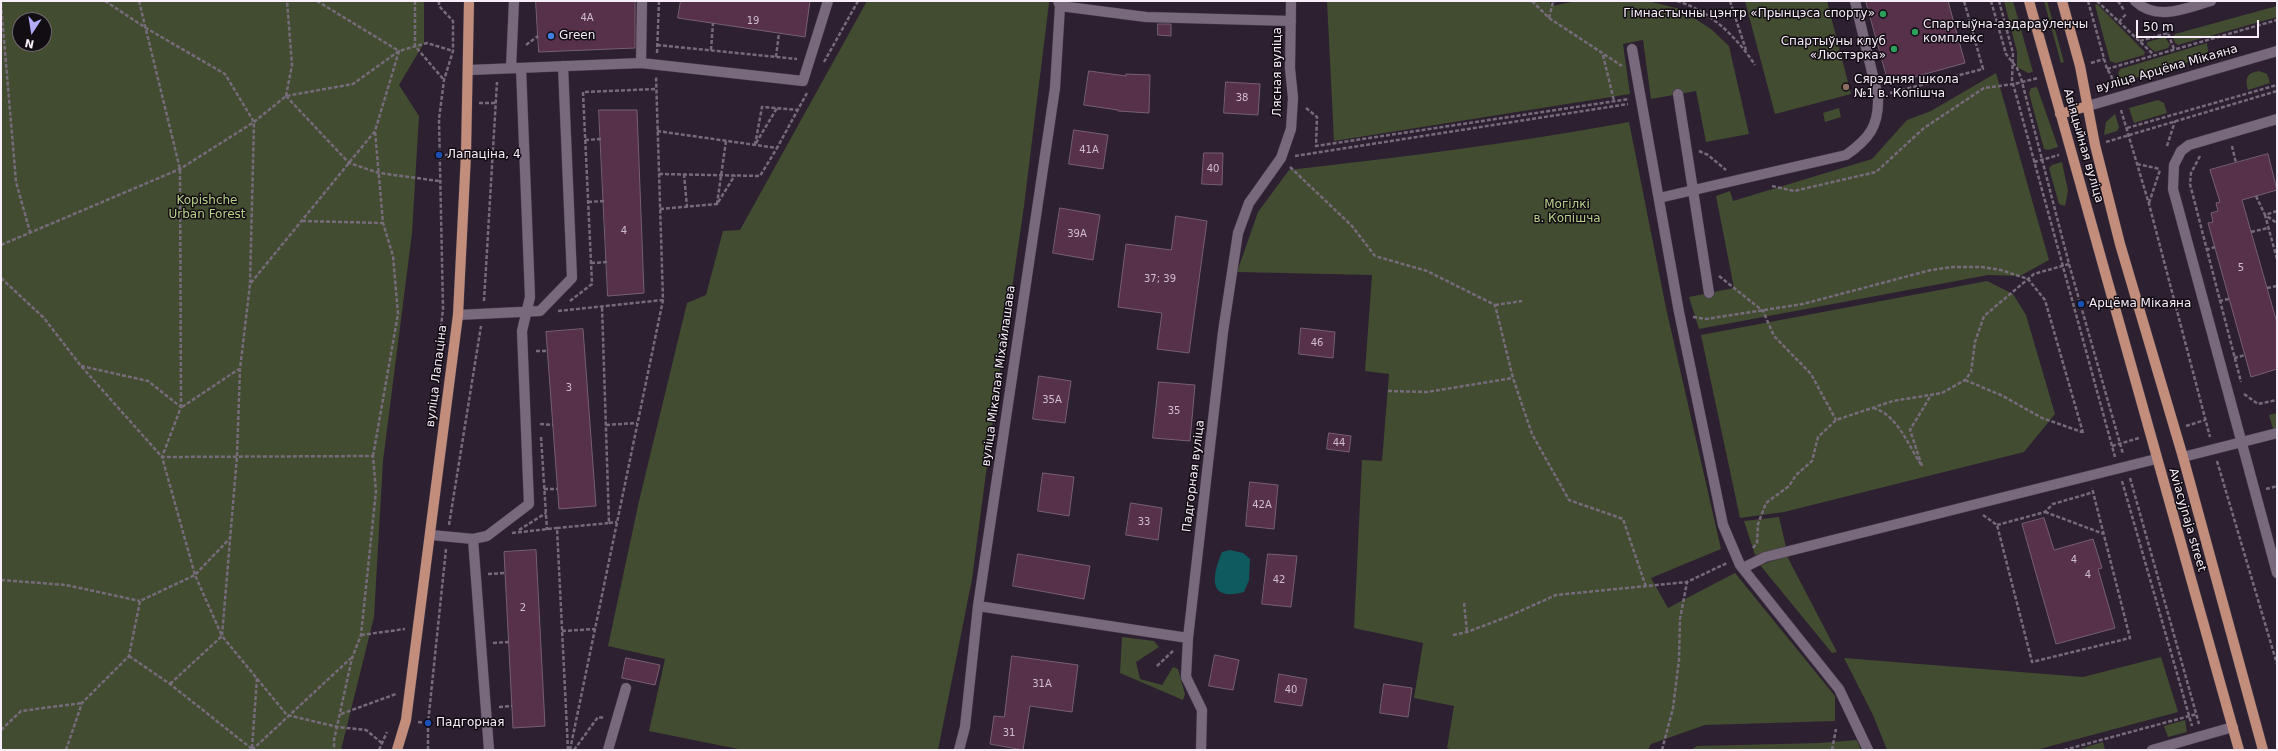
<!DOCTYPE html>
<meta charset="utf-8">
<style>
body{margin:0}
#map{position:relative;width:2278px;height:751px;overflow:hidden;background:#2d2031;font-family:"DejaVu Sans",sans-serif}
canvas{display:block}
.frame{position:absolute;inset:0;border:2px solid #f8eefa;pointer-events:none}
.north{position:absolute;left:12px;top:12px;width:40px;height:40px;box-sizing:border-box;background:#120c13;border:1px solid #6e666f;border-radius:50%;rotate:192deg;font-size:11px;font-weight:700;line-height:16px;text-align:center;color:#f8eefa}
.north::after{content:'';display:block;margin:auto;width:14px;height:18px;background:#b3adf9;clip-path:polygon(50% 0,100% 100%,50% 72%,0 100%)}
.scale{position:absolute;left:2136px;top:20px;width:123px;height:18px;box-sizing:border-box;border:2px solid #f8eefa;border-top:0;padding-left:5px;font-size:12px;line-height:14px;white-space:nowrap;color:#f8eefa;-webkit-text-stroke:3px #120c13;paint-order:stroke}
</style>
<div id="map">
<canvas width="2278" height="751"></canvas>
<div class="frame"></div>
<div class="north">N</div>
<div class="scale">50 m</div>
</div>
<script>
const g = document.querySelector('canvas').getContext('2d');
g.lineJoin = 'round';
function fillPath(path, color) {
  g.fillStyle = color;
  g.fill(path, 'evenodd');
}
function trace(path, color, width, dash) {
  g.strokeStyle = color;
  g.lineWidth = width;
  g.lineCap = dash ? 'butt' : 'round';
  g.setLineDash(dash || []);
  g.stroke(path);
}
function drawText(font, color, halo, rows, align = 'center') {
  g.font = font + ' "DejaVu Sans",sans-serif';
  g.lineWidth = 3;
  g.setLineDash([]);
  g.textBaseline = 'middle';
  g.strokeStyle = halo;
  g.fillStyle = color;
  for (const [text, x, y, turn = 0] of rows) {
    g.save();
    g.translate(x, y);
    g.rotate((+turn || 0) * Math.PI / 180);
    g.textAlign = isNaN(turn) ? turn : align;
    if (halo) g.strokeText(text, 0, 0);
    g.fillText(text, 0, 0);
    g.restore();
  }
}
const green = new Path2D(`
 M 1,1 L 424,1 L 424,43 L 399,85 L 419,116 L 412,233 L 383,461 L 374,617 L 341,750 L 1,750 ZM 20,20 L 44,20 L 44,44 L 20,44 Z
 M 867,1 L 1048,1 L 1049,3 L 1024,206 L 993,420 L 972,579 L 938,750 L 743,750 L 649,731 L 665,659 L 608,646 L 639,501 L 687,303 L 706,295 L 723,231 L 740,230 Z
 M 1327,1 L 1550,1 L 1551,6 L 1577,1 L 1648,1 L 1680,9 L 1711,29 L 1729,46 L 1749,134 L 1706,142 L 1696,91 L 1651,99 L 1643,40 L 1623,44 L 1630,94 L 1334,141 Z
 M 1745,1 L 1827,1 L 1851,94 L 1775,114 Z
 M 2004,1 L 2013,1 L 2033,72 L 2028,73 L 2017,67 L 2017,52 Z
 M 2044,1 L 2047,1 L 2064,62 L 2061,63 Z
 M 2097,4 L 2145,52 L 2144,55 L 2116,63 L 2110,61 L 2095,5 Z
 M 2277,6 L 2277,17 L 2178,45 L 2175,43 L 2173,38 L 2175,34 Z
 M 2165,37 L 2170,45 L 2168,48 L 2155,52 L 2147,45 L 2147,42 Z
 M 2207,43 L 2208,52 L 2200,59 L 2121,82 L 2118,73 L 2120,69 Z
 M 2259,71 L 2267,74 L 2270,83 L 2248,90 C 2245,79 2246,73 2259,71 Z
 M 1996,73 L 2049,260 L 2020,276 L 1988,275 L 1699,329 L 1689,297 L 1734,288 L 1716,196 L 1730,191 L 1733,201 L 1872,159 L 1907,120 L 1931,111 Z
 M 2037,87 L 2058,147 L 2048,150 L 2044,149 L 2029,93 L 2031,88 Z
 M 2158,100 L 2164,103 L 2167,113 L 2134,123 L 2129,108 Z
 M 1839,108 L 1841,117 L 1825,122 L 1823,113 Z
 M 2115,114 L 2119,127 L 2117,131 L 2104,135 L 2106,122 Z
 M 1629,122 L 1666,308 L 1721,549 L 1651,578 L 1668,608 L 1735,573 L 1835,696 L 1835,721 L 1705,725 L 1651,744 L 1648,750 L 1454,750 L 1447,748 L 1454,706 L 1414,698 L 1423,643 L 1354,628 L 1362,460 L 1382,461 L 1389,374 L 1365,371 L 1372,275 L 1237,272 L 1258,212 L 1289,170 C 1403,157 1516,143 1629,122 Z
 M 2062,162 L 2068,191 L 2065,206 L 2059,204 L 2049,168 L 2052,165 Z
 M 1987,281 L 2013,294 L 2026,315 L 2055,414 L 2024,452 L 1784,512 L 1740,518 L 1701,335 Z
 M 2277,413 L 2277,431 L 2274,432 L 2269,415 Z
 M 1779,517 L 1786,547 L 1755,555 L 1744,521 Z
 M 1787,556 L 1789,560 L 1837,652 L 1832,653 L 1760,565 Z
 M 1122,637 L 1154,641 L 1159,647 L 1136,662 L 1140,679 L 1162,685 L 1173,667 L 1178,669 L 1185,694 L 1183,700 L 1120,673 Z
 M 2161,657 L 2178,712 L 2036,750 L 1887,750 L 1873,715 L 1844,658 L 2083,677 Z
 M 2185,720 L 2187,732 L 2168,737 L 2164,726 Z
 M 1857,740 L 1861,750 L 1691,750 L 1697,746 L 1819,743 Z
 M 2103,742 L 2105,750 L 2076,750 Z`);
const water = new Path2D(`
 M 1230,550 L 1243,553 L 1250,559 L 1249,580 L 1244,592 C 1207,602 1212,576 1222,552 Z`);
const building = new Path2D(`
 M 536,1 L 635,1 L 635,48 L 539,52 Z
 M 681,1 L 810,1 L 805,37 L 678,18 Z
 M 1866,1 L 1948,1 L 1965,63 L 1889,84 Z
 M 1158,24 L 1171,24 L 1171,36 L 1158,35 Z
 M 1089,71 L 1126,76 L 1126,74 L 1150,75 L 1149,113 L 1118,111 L 1118,110 L 1084,105 Z
 M 1226,82 L 1260,84 L 1258,115 L 1224,113 Z
 M 599,110 L 637,110 L 644,293 L 608,296 Z
 M 1074,130 L 1108,135 L 1103,169 L 1069,164 Z
 M 1204,153 L 1223,153 L 1222,185 L 1202,184 Z
 M 2268,154 L 2277,190 L 2242,200 L 2277,323 L 2277,369 L 2251,377 L 2208,223 L 2213,222 L 2211,213 L 2218,211 L 2216,203 L 2220,202 L 2210,170 Z
 M 1060,208 L 1100,215 L 1093,260 L 1053,253 Z
 M 1176,216 L 1207,221 L 1189,353 L 1157,349 L 1162,313 L 1118,307 L 1126,244 L 1171,250 Z
 M 1301,328 L 1335,332 L 1333,358 L 1299,354 Z
 M 583,329 L 596,506 L 559,509 L 546,332 Z
 M 1039,376 L 1071,381 L 1065,423 L 1033,419 Z
 M 1159,382 L 1195,385 L 1190,441 L 1153,438 Z
 M 1329,433 L 1351,436 L 1349,452 L 1327,449 Z
 M 1043,473 L 1074,477 L 1069,516 L 1038,511 Z
 M 1250,482 L 1278,485 L 1274,529 L 1246,526 Z
 M 1131,503 L 1162,508 L 1158,540 L 1126,535 Z
 M 2044,518 L 2054,550 L 2093,539 L 2102,568 L 2098,569 L 2115,628 L 2056,644 L 2022,524 Z
 M 536,550 L 545,726 L 513,728 L 504,552 Z
 M 1018,554 L 1090,566 L 1084,599 L 1013,586 Z
 M 1268,554 L 1297,556 L 1291,607 L 1262,604 Z
 M 1215,655 L 1239,660 L 1233,690 L 1209,686 Z
 M 1012,656 L 1078,665 L 1072,712 L 1030,706 L 1023,750 L 990,744 L 994,716 L 1004,717 Z
 M 626,658 L 660,665 L 655,685 L 622,678 Z
 M 1279,674 L 1307,679 L 1302,706 L 1275,702 Z
 M 1384,684 L 1412,688 L 1408,717 L 1380,713 Z`);
const path = new Path2D(`
 M 105,1 L 146,28 L 225,74 L 254,122 L 250,283
 M 139,1 L 180,169 L 181,407
 M 415,1 L 415,46 L 444,80
 M 439,1 L 439,6 L 453,21 L 453,51 L 444,80 L 439,119 L 443,309 L 439,345
 M 1532,1 L 1549,18 L 1622,66
 M 1677,1 C 1710,11 1736,36 1755,65
 M 1730,1 L 1746,50
 M 1991,1 L 2006,54 L 2017,68 L 2021,78 L 2069,264 L 2123,454
 M 1999,1 L 2013,53 L 2012,80 L 2115,457
 M 2088,1 L 2107,69 L 2111,75 L 2114,86
 M 2097,1 L 2154,55
 M 2118,1 L 2124,10
 M 1,4 L 16,182 L 30,232
 M 1549,18 L 1553,2 L 1556,1
 M 2119,22 L 2127,13
 M 2164,26 L 2168,33
 M 2140,41 L 2168,33 L 2174,49
 M 526,45 L 538,36
 M 657,45 L 797,59
 M 711,50 L 713,23
 M 657,53 L 659,1
 M 1603,55 L 1614,101
 M 776,57 L 779,33
 M 824,62 L 858,1
 M 2091,63 L 2104,59
 M 2107,69 L 2277,20
 M 1890,93 L 1983,69 L 1964,1
 M 286,96 L 349,163 L 379,173 L 439,181
 M 286,96 L 292,65 L 287,1
 M 479,103 L 495,103
 M 1306,108 L 1317,117 L 1316,146 L 1629,99
 M 2121,110 L 2149,204 L 2210,437
 M 2127,128 L 2277,85
 M 657,131 L 777,148 L 807,93
 M 585,140 L 601,139
 M 726,141 L 717,204 L 735,175
 M 2106,142 L 2277,91
 M 756,143 L 777,108
 M 755,145 L 762,107 L 798,110
 M 2167,146 L 2175,121
 M 2232,146 L 2236,163
 M 1699,151 L 1708,155 L 1726,170
 M 439,155 L 455,155
 M 1295,156 L 1628,104
 M 2200,156 L 2191,173 L 2190,184 L 2241,382
 M 2034,162 L 2059,155
 M 2137,164 L 2160,169
 M 1290,167 L 1352,226 L 1375,256 L 1427,271 L 1495,305 L 1513,378 L 1532,434 L 1569,500 L 1623,519 L 1646,587
 M 659,174 L 760,176 L 777,148
 M 684,174 L 687,207
 M 1772,186 L 1794,191 L 1876,172 L 1924,128 L 1984,88 L 2014,84 L 2038,78
 M 2256,196 L 2265,215 L 2277,223
 M 588,202 L 604,201
 M 2149,203 L 2160,170
 M 660,209 L 717,204
 M 2277,211 L 2265,215 L 2277,259
 M 302,221 L 383,223
 M 2251,232 L 2268,228
 M 1,245 L 180,169 L 254,122 L 286,96 L 353,84 L 399,51 L 427,43 L 453,51
 M 2206,250 L 2215,247
 M 591,263 L 608,262
 M 1719,276 L 1763,311 L 1774,336 L 1811,374 L 1836,420
 M 1,278 L 44,318 L 81,366 L 162,457 L 373,456 L 376,491 L 361,635 L 352,658 L 334,740 L 334,750
 M 2267,288 L 2277,286
 M 484,301 L 497,82
 M 570,301 L 592,284 L 583,92 L 656,89
 M 2219,301 L 2229,299
 M 2081,304 L 2100,300
 M 1495,305 L 1522,301
 M 558,311 L 663,300
 M 1693,317 L 1706,319 L 1803,304 L 1931,270 L 1953,267 L 1982,267 L 2001,270 L 2028,279 L 2045,300 L 2083,433
 M 536,351 L 548,351
 M 2234,358 L 2245,355
 M 81,366 L 148,381 L 181,407 L 162,457 L 195,575 L 222,636 L 237,456 L 240,369 L 250,284 L 375,131 L 399,51 L 317,1
 M 1965,380 L 2003,396 L 2042,418 L 2082,432
 M 1388,391 L 1427,392 L 1513,378
 M 2244,394 L 2258,404 L 2277,400
 M 182,407 L 239,369
 M 1873,408 C 1897,414 1908,445 1922,466 L 1910,430 L 1931,395
 M 540,424 L 553,425
 M 606,425 L 637,423
 M 2186,426 L 2205,420
 M 541,437 L 547,530
 M 2112,446 L 2139,438
 M 373,456 L 398,314 L 393,256 L 383,223 L 375,131
 M 2217,461 L 2277,664
 M 2130,478 L 2199,724
 M 2122,481 L 2192,726
 M 544,489 L 557,489
 M 2266,489 L 2277,486
 M 2045,512 L 2104,534
 M 1983,515 L 1997,525 L 2032,662 L 2130,638 L 2092,488
 M 609,523 L 617,522
 M 449,525 L 481,326
 M 1997,525 L 2045,512 L 2053,504 L 2094,492
 M 519,530 L 546,513
 M 512,533 L 557,528
 M 1753,548 L 1757,543 L 1758,524 L 1766,503 L 1789,486 L 1796,475 L 1812,461 L 1818,437 L 1836,420 L 1893,401 L 1942,393 L 1965,380 L 1971,372 L 1975,342 L 1984,316 L 2034,274 L 2069,264
 M 488,574 L 505,573
 M 1,580 L 66,585 L 140,601
 M 1464,603 L 1467,632
 M 562,631 L 595,629
 M 361,635 L 405,629
 M 1453,635 L 1467,632 L 1507,617 L 1556,595 L 1687,582
 M 493,643 L 509,642
 M 129,656 L 170,684 L 252,749
 M 1157,666 L 1174,650
 M 170,684 L 222,636 L 287,715 L 338,727 L 366,730 L 383,744
 M 499,707 L 512,706
 M 341,714 L 396,694
 M 418,722 L 428,723
 M 1,730 L 21,711 L 82,703
 M 252,748 L 257,678
 M 66,750 L 82,703 L 129,656 L 140,601 L 195,575 L 231,537
 M 252,750 L 351,658
 M 379,750 L 387,732
 M 428,750 L 428,723 L 446,549
 M 568,750 L 557,528 L 609,523 L 602,306
 M 570,750 L 663,300 L 656,76
 M 574,750 L 598,717 L 604,718
 M 1662,750 L 1673,708 L 1679,660 L 1680,619 L 1687,582 L 1727,563
 M 1832,750 L 1836,729
 M 2064,750 L 2197,714`);
const minor = new Path2D(`
 M 2135,1 C 2157,22 2186,8 2211,1
 M 1060,6 L 1146,17 L 1291,21
 M 1632,49 L 1679,312 L 1723,525 L 1740,565 L 1839,689 L 1868,750
 M 641,63 L 642,1
 M 511,68 L 514,1
 M 469,70 L 641,63 L 803,81 L 828,1
 M 1678,94 L 1709,293
 M 2088,106 L 2277,51
 M 2277,119 L 2189,145 L 2181,151 L 2174,165 L 2173,189 L 2277,573
 M 1659,198 L 1846,155 C 1869,139 1879,126 1878,97 L 1855,1
 M 458,315 L 540,311 L 572,278 L 563,66
 M 2183,457 L 2277,433
 M 431,535 L 473,539 L 487,536 L 529,504 L 522,331 L 530,297 L 521,68
 M 473,539 L 489,750
 M 1743,568 L 1765,557 L 2156,459
 M 978,606 L 1188,638
 M 608,750 L 626,688
 M 959,750 L 965,727 L 978,606 L 1055,88 L 1060,6 L 1058,1
 M 1201,750 L 1202,710 L 1186,677 L 1188,638 L 1223,332 L 1238,233 L 1249,203 L 1281,158 L 1291,129 L 1293,98 L 1290,68 L 1291,1
 M 2152,750 L 2233,727`);
const major = new Path2D(`
 M 2029,1 L 2239,750
 M 2062,1 L 2080,66 L 2095,145 L 2120,244 L 2183,457 L 2263,750
 M 2060,114 L 2088,106
 M 397,750 L 406,720 L 458,315 L 466,154 L 469,1`);
const markers = [
 [1883,14,4,"#2e9e5b"],
 [1915,32,4,"#2e9e5b"],
 [551,36,4,"#3f7fe0"],
 [1894,49,4,"#2e9e5b"],
 [1846,87,4,"#8d6e63"],
 [439,155,4,"#1a4fb4"],
 [2081,304,4,"#1a4fb4"],
 [428,723,4,"#1a4fb4"]
];
const numberNames = [
 ["4А",587,18],
 ["19",753,21],
 ["38",1242,98],
 ["41А",1089,150],
 ["40",1213,169],
 ["4",624,231],
 ["39А",1077,234],
 ["5",2241,268],
 ["37; 39",1160,279],
 ["46",1317,343],
 ["3",569,388],
 ["35А",1052,400],
 ["35",1174,411],
 ["44",1339,443],
 ["42А",1262,505],
 ["33",1144,522],
 ["4",2074,560],
 ["4",2088,575],
 ["42",1279,580],
 ["2",523,608],
 ["31А",1042,684],
 ["40",1291,690],
 ["31",1009,733]
];
const poiNames = [
 ["Гімнастычны цэнтр «Прынцэса спорту»",1875,14,"right"],
 ["Спартыўна-аздараўленчы",1923,25],
 ["комплекс",1923,39],
 ["Green",559,36],
 ["Cпартыўны клуб",1886,42,"right"],
 ["«Люстэрка»",1886,56,"right"],
 ["Сярэдняя школа",1854,80],
 ["№1 в. Копішча",1854,94],
 ["Лапаціна, 4",447,155],
 ["Арцёма Мікаяна",2089,304],
 ["Падгорная",436,723]
];
const streetNames = [
 ["вуліца Арцёма Мікаяна",2167,69,-16],
 ["Лясная вуліца",1278,72,-90],
 ["Авіяцыйная вуліца",2083,146,74],
 ["вуліца Лапаціна",437,376,-83],
 ["вуліца Мікалая Міхайлашава",999,376,-82],
 ["Падгорная вуліца",1194,476,-83],
 ["Aviacyjnaja street",2187,520,74]
];
const parkNames = [
 ["Kopishche",207,201],
 ["Urban Forest",207,215],
 ["Могілкі",1567,205],
 ["в. Копішча",1567,219]
];
fillPath(green, '#424c30');
fillPath(water, '#0e5a5f');
fillPath(building, '#57304a');
trace(building, '#76606e', 1);
trace(minor, '#473b4a', 11);
trace(major, '#473b4a', 11);
trace(path, '#766b7a', 2.5, [4, 2]);
trace(minor, '#79697d', 10);
trace(major, '#c28e7b', 10);
for (const [x, y, r, color] of markers) {
  const dot = new Path2D();
  dot.arc(x, y, r, 0, 2 * Math.PI);
  g.fillStyle = color;
  g.fill(dot);
  trace(dot, '#120c13', 1.5);
}
drawText('10px', '#d0bece', null, numberNames);
drawText('12px', '#f8eefa', '#120c13', poiNames, 'left');
drawText('12px', '#f8eefa', '#120c13', streetNames);
drawText('12px', '#b7d189', '#120c13', parkNames);
</script>
